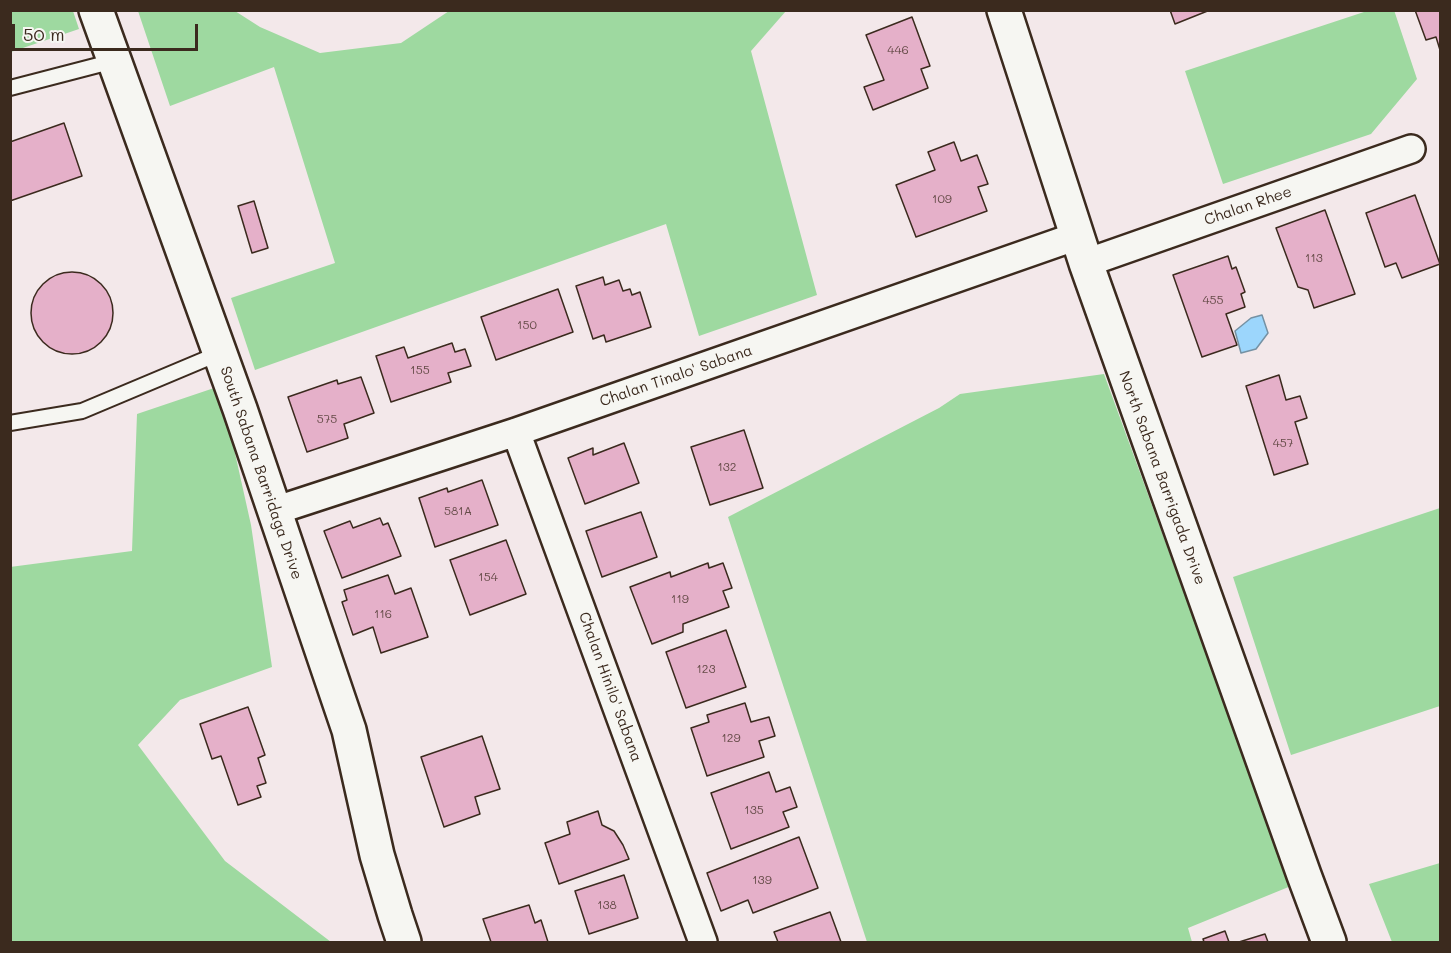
<!DOCTYPE html>
<style>
body{margin:0}
#map{position:relative;width:1451px;height:953px;overflow:hidden;background:#f3e8ea;font-family:Mali,sans-serif}
canvas{display:block}
.frame{position:absolute;inset:0;border:12px solid #3b2a1e;pointer-events:none}
.scale{position:absolute;left:12px;top:24px;width:186px;height:27px;box-sizing:border-box;border:3px solid #3b2a1e;border-top:0;padding-left:8px;font-size:18px;line-height:21px;white-space:nowrap;color:#3b2a1e;-webkit-text-stroke:4px #f6f6f2;paint-order:stroke}
</style>
<div id="map">
<canvas width="1451" height="953"></canvas>
<div class="frame"></div>
<div class="scale">50 m</div>
</div>
<script>
const g = document.querySelector('canvas').getContext('2d');
g.lineJoin = 'round';
function fillPath(path, color) {
  g.fillStyle = color;
  g.fill(path, 'evenodd');
}
function trace(path, color, width, dash) {
  g.strokeStyle = color;
  g.lineWidth = width;
  g.lineCap = dash ? 'butt' : 'round';
  g.setLineDash(dash || []);
  g.stroke(path);
}
function drawText(font, color, halo, rows, align = 'center') {
  g.font = font + ' Mali,sans-serif';
  g.lineWidth = 6;
  g.setLineDash([]);
  g.textBaseline = 'middle';
  g.strokeStyle = halo;
  g.fillStyle = color;
  for (const [text, x, y, turn = 0] of rows) {
    g.save();
    g.translate(x, y);
    g.rotate((+turn || 0) * Math.PI / 180);
    g.textAlign = isNaN(turn) ? turn : align;
    if (halo) g.strokeText(text, 0, 0);
    g.fillText(text, 0, 0);
    g.restore();
  }
}
const green = new Path2D(`
 M 1394,10 L 1417,79 L 1371,134 L 1223,184 L 1185,71 L 1367,11 Z
 M 10,11 L 73,11 L 79,29 L 11,52 Z
 M 138,11 L 235,11 L 260,27 L 320,53 L 401,43 L 449,11 L 786,11 L 751,51 L 817,295 L 699,336 L 666,224 L 255,370 L 231,298 L 335,263 L 274,67 L 170,106 Z
 M 1104,374 L 1291,886 L 1188,928 L 1192,942 L 867,942 L 728,517 L 939,408 L 960,394 Z
 M 220,386 L 251,525 L 272,667 L 180,700 L 138,745 L 225,861 L 331,942 L 11,942 L 10,567 L 132,551 L 137,414 Z
 M 1440,508 L 1440,706 L 1291,755 L 1233,577 Z
 M 1440,863 L 1440,942 L 1392,942 L 1369,884 Z`);
const water = new Path2D(`
 M 1262,315 L 1268,333 L 1256,349 L 1241,353 L 1235,331 L 1251,318 Z`);
const building = new Path2D(`
 M 1170,10 L 1210,10 L 1175,24 Z
 M 1415,10 L 1440,10 L 1440,50 L 1436,37 L 1426,40 Z
 M 912,17 L 930,66 L 921,69 L 928,88 L 873,110 L 864,87 L 884,80 L 866,35 Z
 M 64,123 L 82,176 L 10,201 L 10,142 Z
 M 954,142 L 961,161 L 977,155 L 988,184 L 978,187 L 987,211 L 916,237 L 896,185 L 935,170 L 928,152 Z
 M 1415,195 L 1440,264 L 1402,278 L 1396,263 L 1385,267 L 1366,213 Z
 M 254,201 L 268,248 L 252,253 L 238,206 Z
 M 1325,210 L 1355,294 L 1314,308 L 1308,290 L 1298,287 L 1276,228 Z
 M 1228,256 L 1232,269 L 1236,267 L 1245,292 L 1241,294 L 1245,307 L 1226,314 L 1237,345 L 1202,357 L 1173,275 Z
 M31 313a41 41 0 1 1 82 0a41 41 0 1 1-82 0Z
 M 603,277 L 605,285 L 619,280 L 623,291 L 630,289 L 632,295 L 640,292 L 651,327 L 606,342 L 604,335 L 593,339 L 576,286 Z
 M 558,289 L 573,332 L 496,360 L 481,317 Z
 M 452,343 L 455,352 L 465,349 L 471,366 L 448,373 L 451,382 L 391,402 L 376,356 L 404,347 L 408,358 Z
 M 1279,375 L 1286,400 L 1300,396 L 1307,418 L 1295,422 L 1308,464 L 1274,475 L 1246,386 Z
 M 361,377 L 374,413 L 344,424 L 348,438 L 307,452 L 288,397 L 337,380 L 338,384 Z
 M 744,430 L 763,488 L 710,505 L 691,447 Z
 M 624,443 L 639,483 L 585,504 L 568,458 L 593,448 L 593,455 Z
 M 482,480 L 498,525 L 435,547 L 419,498 L 447,488 L 448,492 Z
 M 641,512 L 657,557 L 602,577 L 586,531 Z
 M 380,518 L 383,525 L 388,523 L 401,556 L 342,578 L 324,531 L 350,521 L 353,528 Z
 M 506,540 L 526,594 L 470,615 L 450,560 Z
 M 708,563 L 709,568 L 723,563 L 732,588 L 723,591 L 729,607 L 683,624 L 683,632 L 652,644 L 630,587 L 670,572 L 671,577 Z
 M 388,575 L 395,594 L 411,588 L 428,637 L 381,653 L 373,627 L 353,635 L 342,602 L 347,600 L 344,590 Z
 M 726,630 L 746,687 L 686,708 L 666,652 Z
 M 745,703 L 751,722 L 769,717 L 775,736 L 759,741 L 764,757 L 707,776 L 691,728 L 709,722 L 707,715 Z
 M 248,707 L 265,755 L 258,758 L 266,783 L 257,786 L 261,797 L 238,805 L 221,756 L 212,759 L 200,724 Z
 M 482,736 L 500,789 L 475,797 L 480,814 L 444,827 L 421,757 Z
 M 769,772 L 776,792 L 790,787 L 797,807 L 783,812 L 789,827 L 731,849 L 711,793 Z
 M 598,811 L 602,825 L 614,831 L 623,845 L 629,859 L 559,884 L 545,843 L 570,834 L 567,822 Z
 M 799,837 L 818,888 L 753,913 L 748,900 L 721,911 L 707,873 Z
 M 624,875 L 638,918 L 589,934 L 575,891 Z
 M 529,905 L 535,923 L 541,920 L 548,942 L 491,942 L 483,919 Z
 M 830,912 L 841,942 L 778,942 L 774,932 Z
 M 1225,931 L 1229,942 L 1204,942 L 1203,939 Z
 M 1265,934 L 1268,942 L 1239,942 Z`);
const service = new Path2D(`
 M 10,88 L 114,61
 M 10,423 L 82,411 L 220,353`);
const minor = new Path2D(`
 M 1086,263 L 1411,149
 M 516,432 L 703,942
 M 274,511 L 516,432 L 1077,236`);
const secondary = new Path2D(`
 M 96,10 L 240,409 L 349,730 L 377,855 L 395,915 L 404,942
 M 1004,10 L 1086,263 L 1304,875 L 1329,942`);
const numberNames = [
 ["446",898,50],
 ["109",942,199],
 ["113",1314,258],
 ["455",1213,300],
 ["150",527,325],
 ["155",420,370],
 ["575",327,419],
 ["457",1283,443],
 ["132",727,467],
 ["581A",458,511],
 ["154",488,577],
 ["119",680,599],
 ["116",383,614],
 ["123",706,669],
 ["129",731,738],
 ["135",754,810],
 ["139",762,880],
 ["138",607,905]
];
const streetNames = [
 ["Chalan Rhee",1248,206,-19],
 ["Chalan Tinalo' Sabana",676,376,-19],
 ["South Sabana Barridaga Drive",261,473,71],
 ["North Sabana Barrigada Drive",1162,478,70],
 ["Chalan Hinilo' Sabana",610,687,70]
];
fillPath(green, '#9ed9a0');
fillPath(water, '#9cd6fc');
trace(water, '#7591a3', 1.5);
fillPath(building, '#e5b0c9');
trace(building, '#3b2a1e', 1.5);
trace(service, '#3b2a1e', 18);
trace(minor, '#3b2a1e', 32);
trace(secondary, '#3b2a1e', 38);
trace(service, '#f6f6f2', 14);
trace(minor, '#f6f6f2', 27);
trace(secondary, '#f6f6f2', 33);
drawText('12px', '#664c49', null, numberNames);
drawText('15px', '#3b2a1e', '#f6f6f2', streetNames);
</script>
